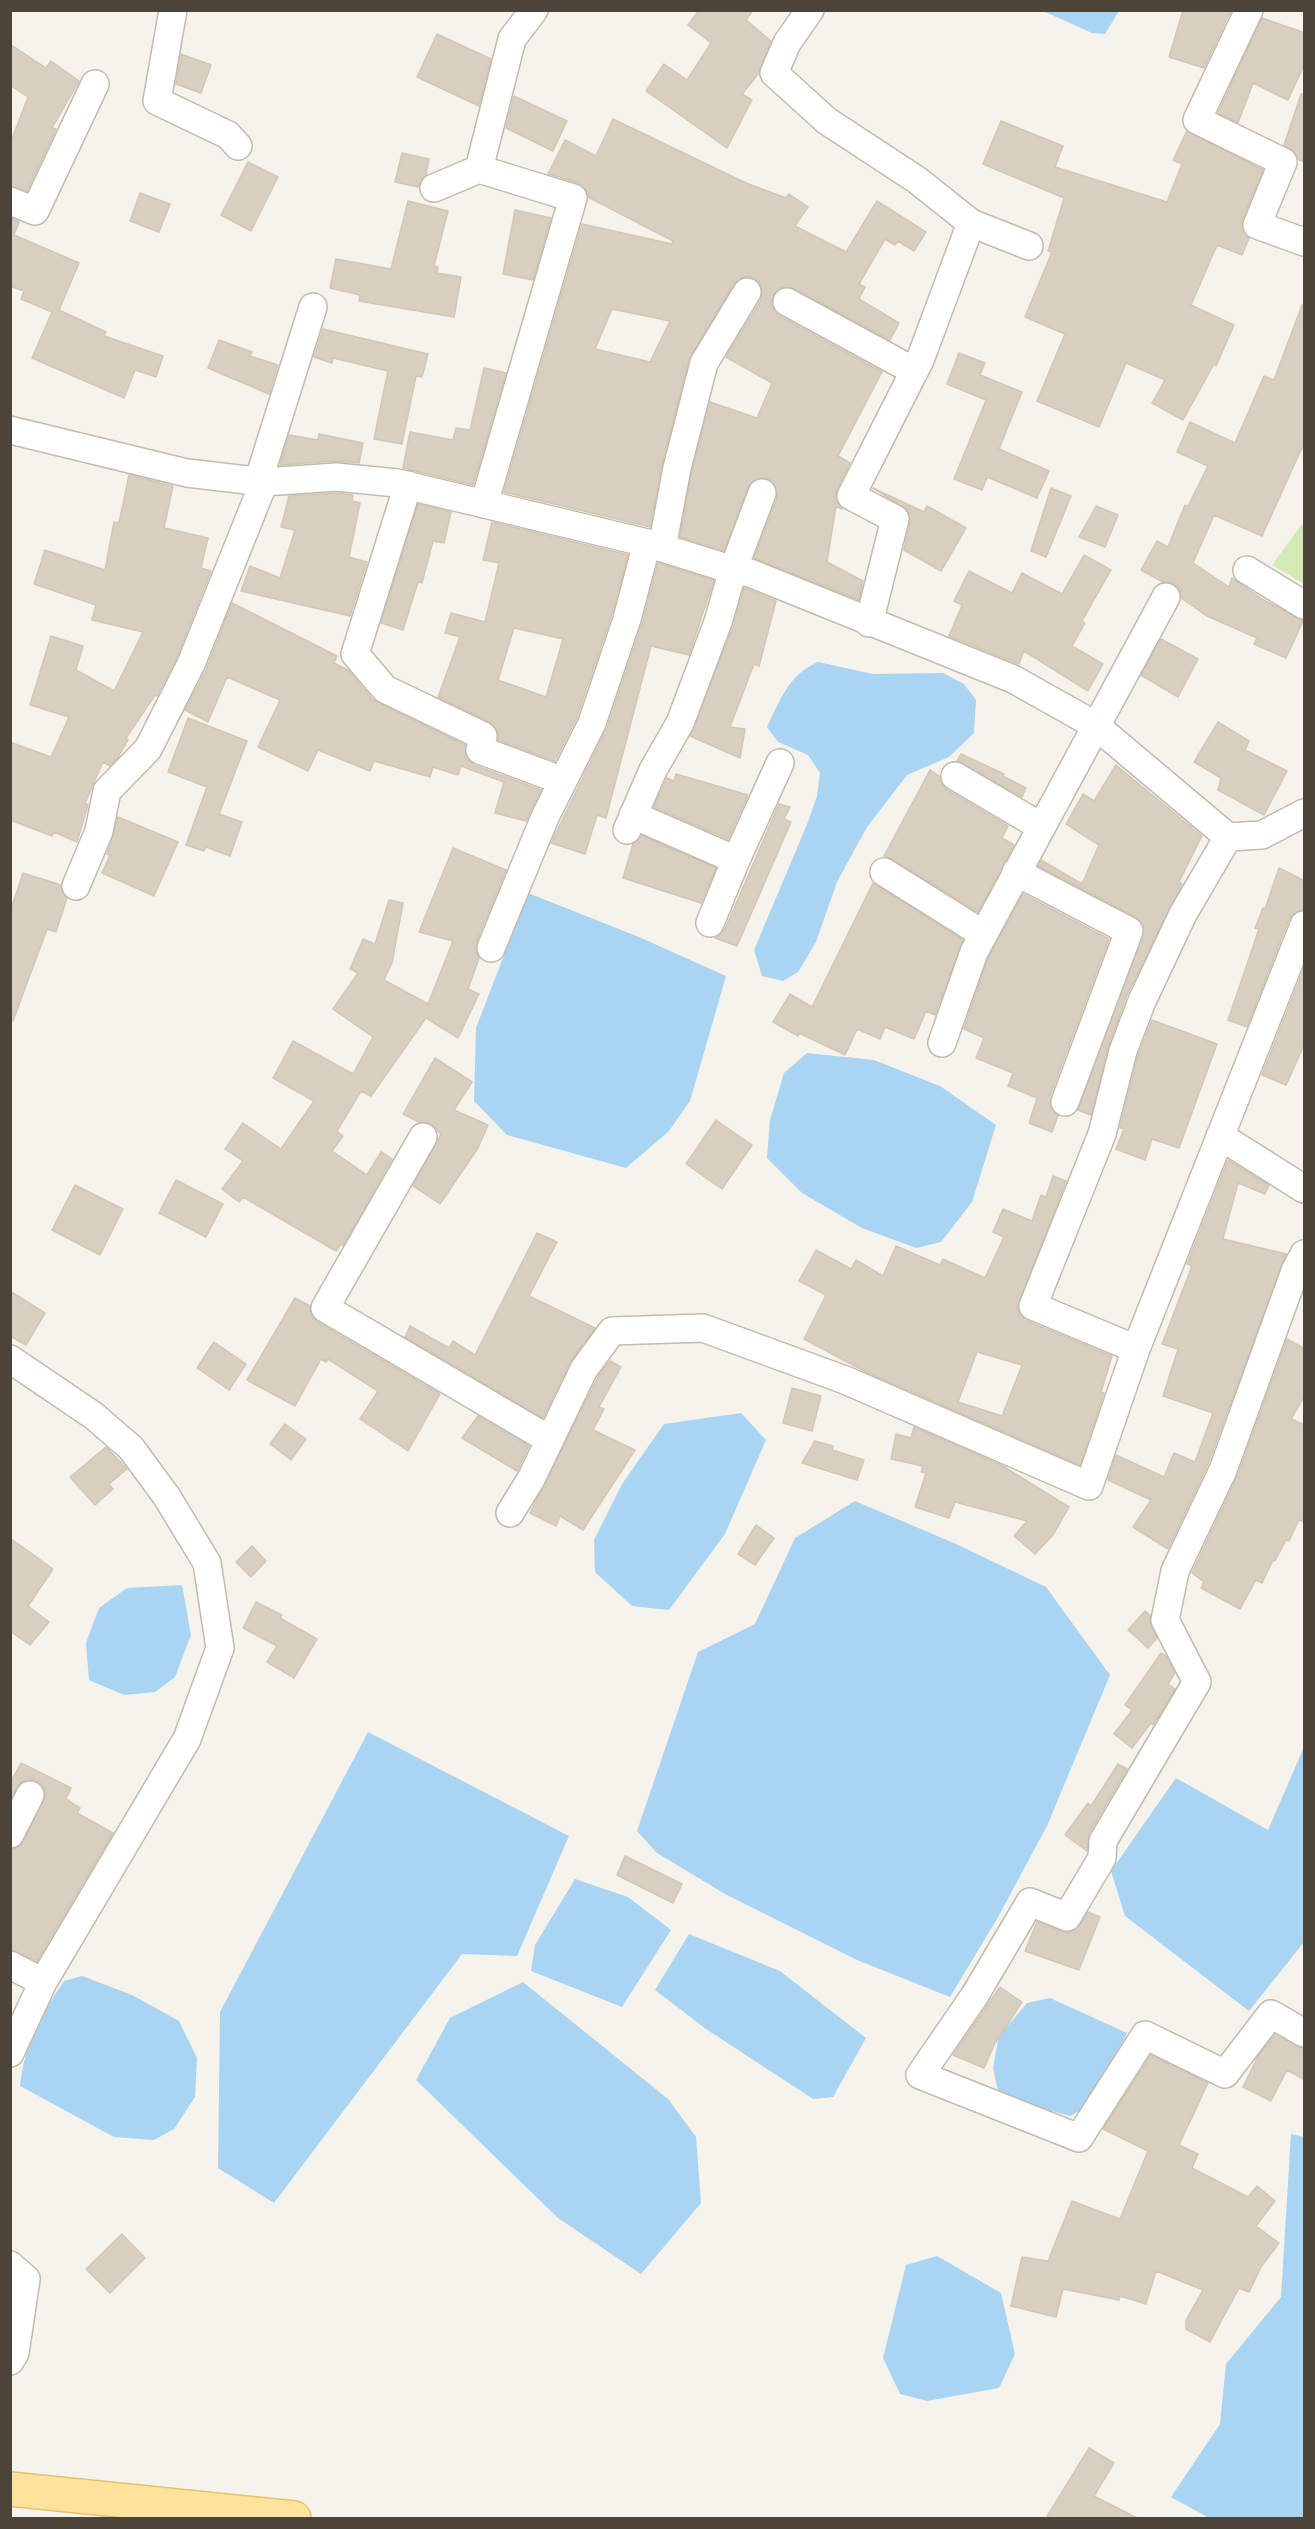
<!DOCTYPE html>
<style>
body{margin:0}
#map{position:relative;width:1315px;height:2529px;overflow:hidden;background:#f6f3ec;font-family:Mulish,sans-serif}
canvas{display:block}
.frame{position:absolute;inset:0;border:12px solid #4b4439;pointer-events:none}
</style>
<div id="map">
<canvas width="1315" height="2529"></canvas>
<div class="frame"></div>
</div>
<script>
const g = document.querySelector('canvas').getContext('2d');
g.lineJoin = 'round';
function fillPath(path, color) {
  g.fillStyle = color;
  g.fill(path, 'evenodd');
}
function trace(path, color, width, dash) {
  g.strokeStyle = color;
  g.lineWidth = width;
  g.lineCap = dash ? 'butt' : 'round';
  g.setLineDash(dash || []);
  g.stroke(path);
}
const green = new Path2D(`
 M 1302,524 L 1304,526 L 1304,584 L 1272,565 Z`);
const water = new Path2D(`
 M 1043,11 L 1119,11 L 1105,34 L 1092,33 Z
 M 818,662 L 873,674 L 943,673 L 964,684 L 976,700 L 974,733 L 949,757 L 907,775 L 867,827 L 837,882 L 816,942 L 798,972 L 783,981 L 762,976 L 754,950 L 808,822 L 817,796 L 820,773 L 808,755 L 778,742 L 767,727 C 780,700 789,674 818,662 Z
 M 528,893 L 639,937 L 726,976 L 690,1101 L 669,1131 L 626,1168 L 507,1135 L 474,1101 L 476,1028 Z
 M 807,1053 L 874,1060 L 940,1086 L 996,1125 L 972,1202 L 941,1242 L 916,1248 L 862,1228 L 802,1193 L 767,1158 L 770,1120 L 784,1073 Z
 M 741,1413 L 766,1440 L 725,1534 L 669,1610 L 632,1606 L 595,1572 L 594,1540 L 622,1484 L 664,1424 Z
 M 855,1501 L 956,1544 L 1046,1587 L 1110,1675 L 1047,1826 L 997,1919 L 950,1997 L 857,1960 L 725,1894 L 657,1853 L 637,1831 L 698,1652 L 755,1624 L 795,1538 Z
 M 182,1585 L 191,1635 L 175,1677 L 155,1692 L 124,1695 L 89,1680 L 86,1643 L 99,1608 L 127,1588 Z
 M 368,1732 L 569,1836 L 517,1956 L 462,1954 L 274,2203 L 218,2168 L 220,2012 Z
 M 1304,1747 L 1304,1942 L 1249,2011 L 1125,1916 L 1111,1871 L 1176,1778 L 1268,1830 Z
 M 575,1879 L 628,1897 L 671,1930 L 622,2007 L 531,1971 L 535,1945 Z
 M 689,1934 L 780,1971 L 866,2038 L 833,2097 L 813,2099 L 706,2029 L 655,1990 Z
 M 82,1976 L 132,1995 L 179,2021 L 197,2058 L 195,2097 L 174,2129 L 154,2140 L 114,2137 L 20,2086 C 25,2042 40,2017 64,1981 Z
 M 523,1982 L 668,2099 L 696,2137 L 701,2203 L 641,2274 L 558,2218 L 416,2080 L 450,2018 Z
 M 1050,1998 L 1127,2033 L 1093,2103 L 1070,2116 L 999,2096 L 993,2068 L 999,2036 L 1027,2003 Z
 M 1291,2134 L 1304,2137 L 1304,2518 L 1209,2518 L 1171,2497 L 1220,2424 L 1226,2364 L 1281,2297 Z
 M 937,2256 L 1001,2293 L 1015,2354 L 999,2388 L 927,2401 L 900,2394 L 883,2358 L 906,2265 Z`);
const building = new Path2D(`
 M 699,10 L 753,10 L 746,20 L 771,41 L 759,73 L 742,94 L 752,100 L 727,148 L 646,91 L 664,64 L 687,80 L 711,43 L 688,25 Z
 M 1183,10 L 1231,10 L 1204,68 L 1169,57 Z
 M 1262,18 L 1305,33 L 1305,63 L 1288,100 L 1253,83 L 1238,123 L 1218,113 Z
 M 437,34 L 491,59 L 479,106 L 417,77 Z
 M 10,44 L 46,68 L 51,61 L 79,81 L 52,128 L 56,129 L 27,191 L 10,186 L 10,144 L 28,97 L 10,85 Z
 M 181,54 L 211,65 L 201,93 L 176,84 Z
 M 1301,94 L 1305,95 L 1305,162 L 1299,160 L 1295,153 L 1284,145 Z
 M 514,96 L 567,121 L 553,151 L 506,128 Z
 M 613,119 L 746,183 L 786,198 L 789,194 L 808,207 L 795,226 L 846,252 L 877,201 L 926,232 L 914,251 L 898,241 L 895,245 L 885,239 L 859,284 L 865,287 L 859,299 L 899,323 L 890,340 L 794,288 L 779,288 L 774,294 L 771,302 L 773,310 L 779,316 L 882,372 L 838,456 L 850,463 L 837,489 L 835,497 L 842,509 L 836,506 L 827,562 L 863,581 L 859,600 L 754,558 L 777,498 L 774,484 L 767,478 L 753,481 L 748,487 L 724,551 L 680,537 L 692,471 L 710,402 L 757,418 L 772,383 L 726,357 L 761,300 L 761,285 L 755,278 L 747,276 L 734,283 L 689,359 L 662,464 L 650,527 L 504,492 L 582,224 L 672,244 L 673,241 L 588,197 L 585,188 L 578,183 L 548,174 L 565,140 L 596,156 ZM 612,309 L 670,321 L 650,362 L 595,349 Z
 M 1001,121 L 1063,146 L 1055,167 L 1167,202 L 1182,164 L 1173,160 L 1187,131 L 1263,170 L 1242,220 L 1242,228 L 1249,238 L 1242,255 L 1217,245 L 1191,305 L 1234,325 L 1216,366 L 1214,364 L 1183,420 L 1152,403 L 1165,380 L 1126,363 L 1099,427 L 1037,401 L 1065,334 L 1025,317 L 1052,252 L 1048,251 L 1064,198 L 983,164 Z
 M 402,153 L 429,159 L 426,175 L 418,187 L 395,182 Z
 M 248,162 L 278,177 L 251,231 L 221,215 Z
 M 140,193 L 170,204 L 159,232 L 130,221 Z
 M 408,201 L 448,211 L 434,266 L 438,267 L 437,273 L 461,277 L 454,317 L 359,301 L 360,295 L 330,288 L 336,259 L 391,269 Z
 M 515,210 L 551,218 L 533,280 L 503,274 Z
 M 10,218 L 19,222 L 14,235 L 79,263 L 59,310 L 106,332 L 104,336 L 163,356 L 156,377 L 135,370 L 124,398 L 32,358 L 52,312 L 21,299 L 24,291 L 10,286 Z
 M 1302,305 L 1305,306 L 1305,441 L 1262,536 L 1214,515 L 1193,563 L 1229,587 L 1232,578 L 1235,580 L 1262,599 L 1303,621 L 1286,658 L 1254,644 L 1257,638 L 1207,616 L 1181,598 L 1180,589 L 1174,583 L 1163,582 L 1141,570 L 1157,541 L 1168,547 L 1185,505 L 1188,506 L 1208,466 L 1177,452 L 1190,422 L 1235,443 L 1264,376 L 1274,380 Z
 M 323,329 L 428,354 L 422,377 L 416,376 L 402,444 L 374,439 L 388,371 L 333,358 L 332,363 L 314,357 Z
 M 219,340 L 252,352 L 250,356 L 278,365 L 269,394 L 208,368 Z
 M 959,353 L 985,363 L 980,375 L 1022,392 L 999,449 L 1049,471 L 1037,498 L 987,477 L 982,490 L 954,479 L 986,400 L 947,384 Z
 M 484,368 L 506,373 L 473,485 L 403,468 L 410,432 L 453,440 L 456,428 L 470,430 Z
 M 319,434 L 363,443 L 359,463 L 335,461 L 280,465 L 289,435 L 318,440 Z
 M 129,475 L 173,486 L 164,528 L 208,538 L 201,568 L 211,571 L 177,657 L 157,696 L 155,695 L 126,738 L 128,740 L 118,757 L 110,766 L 103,762 L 85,803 L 88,805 L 77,842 L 54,832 L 52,836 L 10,820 L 10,742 L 51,757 L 69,717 L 30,705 L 51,636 L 83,646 L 76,670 L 114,691 L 143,632 L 92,620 L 96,605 L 34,584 L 45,550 L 105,570 L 114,522 L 119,523 Z
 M 873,488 L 924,512 L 927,506 L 966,528 L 941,571 L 904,550 L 910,522 L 908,510 Z
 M 1051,488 L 1071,496 L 1046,557 L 1031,551 Z
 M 336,493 L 353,495 L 352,501 L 360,503 L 349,557 L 367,562 L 350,616 L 241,591 L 250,566 L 280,578 L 295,530 L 281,527 L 289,496 Z
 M 418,504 L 451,512 L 444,543 L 433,541 L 422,583 L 418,582 L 403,630 L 381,623 Z
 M 1096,506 L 1118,515 L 1105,547 L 1079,537 Z
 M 492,522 L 628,555 L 612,614 L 577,717 L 555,761 L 498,740 L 498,732 L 490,722 L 438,697 L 460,637 L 445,633 L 451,613 L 485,622 L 499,563 L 483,560 ZM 514,628 L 563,639 L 546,697 L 498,680 Z
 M 1084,555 L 1111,570 L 1082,621 L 1085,623 L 1072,646 L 1103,664 L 1088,691 L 1024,651 L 1019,664 L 949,636 L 962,605 L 954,601 L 969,571 L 1012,593 L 1022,573 L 1062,594 Z
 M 658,563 L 714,580 L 689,655 L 651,646 L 606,818 L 597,815 L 585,854 L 551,843 L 607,728 L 642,624 Z
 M 744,588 L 776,601 L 759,666 L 754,664 L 730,727 L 745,729 L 740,758 L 690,736 L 733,627 Z
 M 232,603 L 337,656 L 334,663 L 348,670 L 373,700 L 465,745 L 465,755 L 474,765 L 541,790 L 526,821 L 495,813 L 504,782 L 461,766 L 458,775 L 433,767 L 430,777 L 374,761 L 370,771 L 318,750 L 308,771 L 258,747 L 280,700 L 227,677 L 208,722 L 185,710 L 206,670 Z
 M 1161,639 L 1198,659 L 1178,697 L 1141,675 Z
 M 188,718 L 247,741 L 219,814 L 242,822 L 230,856 L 206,847 L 204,851 L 186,845 L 207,787 L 168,772 Z
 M 1218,722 L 1249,741 L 1245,750 L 1287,771 L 1264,815 L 1218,790 L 1221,778 L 1194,762 Z
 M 961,754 L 1004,774 L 1003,776 L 1026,788 L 1022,797 L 957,761 Z
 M 1116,765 L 1202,836 L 1179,882 L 1182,884 L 1127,995 L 1108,1047 L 1091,1115 L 1078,1110 L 1144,929 L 1136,917 L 1038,866 L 1041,860 L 1082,884 L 1099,845 L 1066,824 L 1083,794 L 1094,801 Z
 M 930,770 L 939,776 L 941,783 L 947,790 L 1008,826 L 1002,838 L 1014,845 L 978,912 L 892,859 L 884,856 Z
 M 676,774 L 748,795 L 728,839 L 654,807 L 667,778 L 674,781 Z
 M 779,804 L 790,807 L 784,819 L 791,822 L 737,946 L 715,938 L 725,929 Z
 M 118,817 L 178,842 L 154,896 L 102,873 L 110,855 L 107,854 Z
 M 642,836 L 716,868 L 701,903 L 623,878 L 633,844 Z
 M 453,848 L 506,870 L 476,943 L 476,951 L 479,958 L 468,989 L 479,994 L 458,1038 L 426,1018 L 371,1096 L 361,1091 L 337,1131 L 343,1136 L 332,1151 L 367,1175 L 381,1152 L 392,1159 L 343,1246 L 341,1244 L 336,1251 L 243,1197 L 239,1202 L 222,1189 L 243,1161 L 225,1149 L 243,1123 L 281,1149 L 314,1101 L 273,1078 L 293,1041 L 353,1074 L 373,1037 L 333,1009 L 358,973 L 350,969 L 363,939 L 375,944 L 389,900 L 403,903 L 392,963 L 384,980 L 428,1004 L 453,941 L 419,932 Z
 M 1279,868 L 1305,881 L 1305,910 L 1295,912 L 1289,919 L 1247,1027 L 1228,1020 L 1259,929 L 1255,928 L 1263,908 L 1265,909 Z
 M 23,873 L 61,885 L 67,898 L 56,932 L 47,929 L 13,1021 L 10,1021 L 10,912 Z
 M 873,883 L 963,940 L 935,1015 L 926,1011 L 914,1039 L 885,1027 L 880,1039 L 857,1029 L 845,1055 L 799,1033 L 798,1036 L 773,1022 L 790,994 L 812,1007 Z
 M 1023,894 L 1109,939 L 1050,1096 L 1050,1105 L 1058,1115 L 1052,1132 L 1029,1123 L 1037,1098 L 1008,1086 L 1013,1073 L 976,1058 L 984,1038 L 964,1029 L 988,958 Z
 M 1305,966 L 1305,1043 L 1286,1085 L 1262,1075 Z
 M 1152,1020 L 1217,1044 L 1179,1148 L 1152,1139 L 1145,1160 L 1116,1149 L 1124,1129 L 1120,1128 L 1138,1056 Z
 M 435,1058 L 472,1082 L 454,1110 L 488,1125 L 478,1148 L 440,1204 L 413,1186 L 441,1134 L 430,1123 L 419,1122 L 403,1114 Z
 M 716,1120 L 752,1145 L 722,1189 L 686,1164 Z
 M 1228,1160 L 1269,1185 L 1265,1194 L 1238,1183 L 1223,1239 L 1286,1254 L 1208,1464 L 1168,1549 L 1133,1527 L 1151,1500 L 1108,1480 L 1116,1455 L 1164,1477 L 1174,1453 L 1195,1462 L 1213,1413 L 1163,1396 L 1178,1349 L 1162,1344 L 1192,1266 L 1187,1264 L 1191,1254 Z
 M 1053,1176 L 1066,1181 L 1017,1308 L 1020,1315 L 1027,1321 L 1112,1356 L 1101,1392 L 1104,1393 L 1080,1465 L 866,1372 L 804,1339 L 826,1295 L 799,1281 L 816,1250 L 851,1269 L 856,1260 L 883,1276 L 896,1246 L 940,1265 L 943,1259 L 985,1278 L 1004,1237 L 993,1232 L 1003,1209 L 1032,1221 L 1041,1195 L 1046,1197 ZM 977,1352 L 1022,1365 L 1002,1416 L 958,1402 Z
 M 176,1180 L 223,1204 L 206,1237 L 159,1213 Z
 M 75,1185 L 123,1209 L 100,1255 L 52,1230 Z
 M 537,1233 L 557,1242 L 529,1296 L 595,1328 L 570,1362 L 543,1418 L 405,1337 L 410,1326 L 449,1348 L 453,1341 L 475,1355 Z
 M 10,1291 L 45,1313 L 26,1345 L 10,1336 Z
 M 295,1298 L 310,1306 L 311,1315 L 317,1322 L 440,1394 L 408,1451 L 360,1419 L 378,1391 L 328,1359 L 326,1362 L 321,1359 L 295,1406 L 247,1380 Z
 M 1287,1339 L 1305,1349 L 1305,1395 L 1291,1419 L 1305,1425 L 1305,1522 L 1299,1520 L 1289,1541 L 1286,1540 L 1275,1561 L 1273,1560 L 1262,1583 L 1256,1580 L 1240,1609 L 1201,1588 L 1204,1582 L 1192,1573 L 1238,1475 Z
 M 214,1342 L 246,1364 L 229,1390 L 197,1368 Z
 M 610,1361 L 621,1367 L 599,1407 L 604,1409 L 593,1430 L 635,1450 L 583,1530 L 560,1516 L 556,1526 L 530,1513 L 598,1377 Z
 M 792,1388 L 821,1396 L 812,1431 L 783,1423 Z
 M 478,1416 L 529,1446 L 517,1471 L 462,1438 Z
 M 285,1424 L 306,1439 L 291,1460 L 270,1444 Z
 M 914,1427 L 1001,1465 L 1069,1507 L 1053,1535 L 1035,1554 L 1014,1536 L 1027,1521 L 955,1502 L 949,1518 L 915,1507 L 926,1473 L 921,1472 L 923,1466 L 891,1459 L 896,1434 L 911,1438 Z
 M 815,1441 L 833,1446 L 832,1450 L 864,1460 L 857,1480 L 802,1463 Z
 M 106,1447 L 127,1469 L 109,1484 L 113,1489 L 95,1505 L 70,1477 Z
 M 756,1525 L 774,1538 L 755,1565 L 738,1554 Z
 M 10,1538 L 53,1569 L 28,1606 L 49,1622 L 30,1645 L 10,1631 Z
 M 252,1546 L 266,1561 L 251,1577 L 236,1562 Z
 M 256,1602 L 282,1615 L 280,1618 L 317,1639 L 294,1678 L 267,1662 L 277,1646 L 243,1628 Z
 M 1145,1611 L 1150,1615 L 1151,1626 L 1157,1638 L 1148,1648 L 1128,1630 Z
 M 1161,1653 L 1166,1656 L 1175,1673 L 1168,1684 L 1175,1689 L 1153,1725 L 1151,1723 L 1132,1748 L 1114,1734 L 1132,1710 L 1125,1705 Z
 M 21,1763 L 71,1788 L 66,1799 L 80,1808 L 77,1813 L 113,1833 L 37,1961 L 10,1949 L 10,1850 L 18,1847 L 24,1841 L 46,1795 L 43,1786 L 37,1781 L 29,1779 L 21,1782 L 10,1799 L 10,1783 Z
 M 1118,1764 L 1127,1769 L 1089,1833 L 1087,1851 L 1065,1835 L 1088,1803 L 1091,1806 Z
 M 625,1856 L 682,1884 L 673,1903 L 617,1875 Z
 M 1088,1912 L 1100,1917 L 1079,1970 L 1025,1951 L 1037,1922 L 1069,1933 L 1080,1925 Z
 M 1000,1987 L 1022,2002 L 994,2045 L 984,2068 L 953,2055 Z
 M 1275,2035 L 1305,2049 L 1305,2080 L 1287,2070 L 1271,2101 L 1243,2087 L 1258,2056 Z
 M 1151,2055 L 1208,2083 L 1179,2145 L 1198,2154 L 1192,2168 L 1248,2197 L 1257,2186 L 1275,2201 L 1256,2226 L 1279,2243 L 1261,2267 L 1249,2292 L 1239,2288 L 1210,2342 L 1186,2329 L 1186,2320 L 1203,2290 L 1156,2271 L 1146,2304 L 1120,2296 L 1119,2300 L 1063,2289 L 1056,2317 L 1011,2306 L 1022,2257 L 1048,2261 L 1072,2201 L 1120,2219 L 1148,2151 L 1103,2129 Z
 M 122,2234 L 145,2258 L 110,2293 L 86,2269 Z
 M 1089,2448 L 1114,2463 L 1094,2496 L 1137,2518 L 1046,2518 Z`);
const minor = new Path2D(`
 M 173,10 L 157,101 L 228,135 L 238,146
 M 810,10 L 787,43 L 774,73 L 827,121 L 917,180 L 971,223 L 1029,246
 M 1249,10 L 1197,120 L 1283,162 L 1257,225 L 1304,242
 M 479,169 L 512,39 L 534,10
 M 434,188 L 479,169 L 573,198 L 484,504
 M 10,201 L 35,211 L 95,84
 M 787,302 L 914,371
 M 10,430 L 187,473 L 264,482 L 336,477 L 397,483 L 647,543 L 733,570 L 750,573 L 1013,679 L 1095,725 L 1228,837 L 1262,835 L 1304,813
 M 258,482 L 313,307
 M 408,485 L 355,654 L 385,689 L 483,736 L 480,750 L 563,781
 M 662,548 L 677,468 L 704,363 L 747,292
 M 1247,570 L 1304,605
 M 869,623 L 895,519 L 851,496 L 920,360 L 971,223
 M 955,776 L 1040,826
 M 633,815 L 736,860 L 710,923
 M 627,830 L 653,770 L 680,723 L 718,622 L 733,570 L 762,493
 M 736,860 L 780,763
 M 884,872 L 983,934
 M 1016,872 L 1129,931 L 1065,1102
 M 76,886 L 99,831 L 107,791 L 148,749 L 191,664 L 264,482
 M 491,948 L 545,817 L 592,723 L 627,619 L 647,543
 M 942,1043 L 974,952 L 1166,597
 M 1220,1136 L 1304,1189
 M 423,1137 L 325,1308 L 550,1440
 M 1304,1254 L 1295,1271 L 1223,1470 L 1175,1571 L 1165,1620 L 1197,1682 L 1103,1841 L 1102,1858 L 1067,1917 L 1030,1902 L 975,1995 L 920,2075 L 1079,2138 L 1145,2035 L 1225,2074 L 1271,2014 L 1304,2033
 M 1136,1349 L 1033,1306 L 1102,1134 L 1123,1051 L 1142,1001 L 1183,914 L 1228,837
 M 10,1359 L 94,1416 L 131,1448 L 167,1497 L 207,1563 L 220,1648 L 187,1739 L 43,1982 L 10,2053
 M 510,1513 L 531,1479 L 584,1369 L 612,1331 L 703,1328 L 845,1380 L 1089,1486 L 1136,1349 L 1304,925
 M 10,1834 L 30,1795
 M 10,1965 L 43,1982
 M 10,2265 L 26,2279 L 15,2353 L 10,2361`);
const major = new Path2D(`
 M 10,2489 L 294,2518`);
fillPath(green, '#d2eab5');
fillPath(water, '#a9d4f2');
fillPath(building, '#d8cfc1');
trace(building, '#d3c7b4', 1.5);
trace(minor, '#c2bbae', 30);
trace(major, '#e6c16a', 36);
trace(minor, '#fff', 27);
trace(major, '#ffe39c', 33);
</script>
